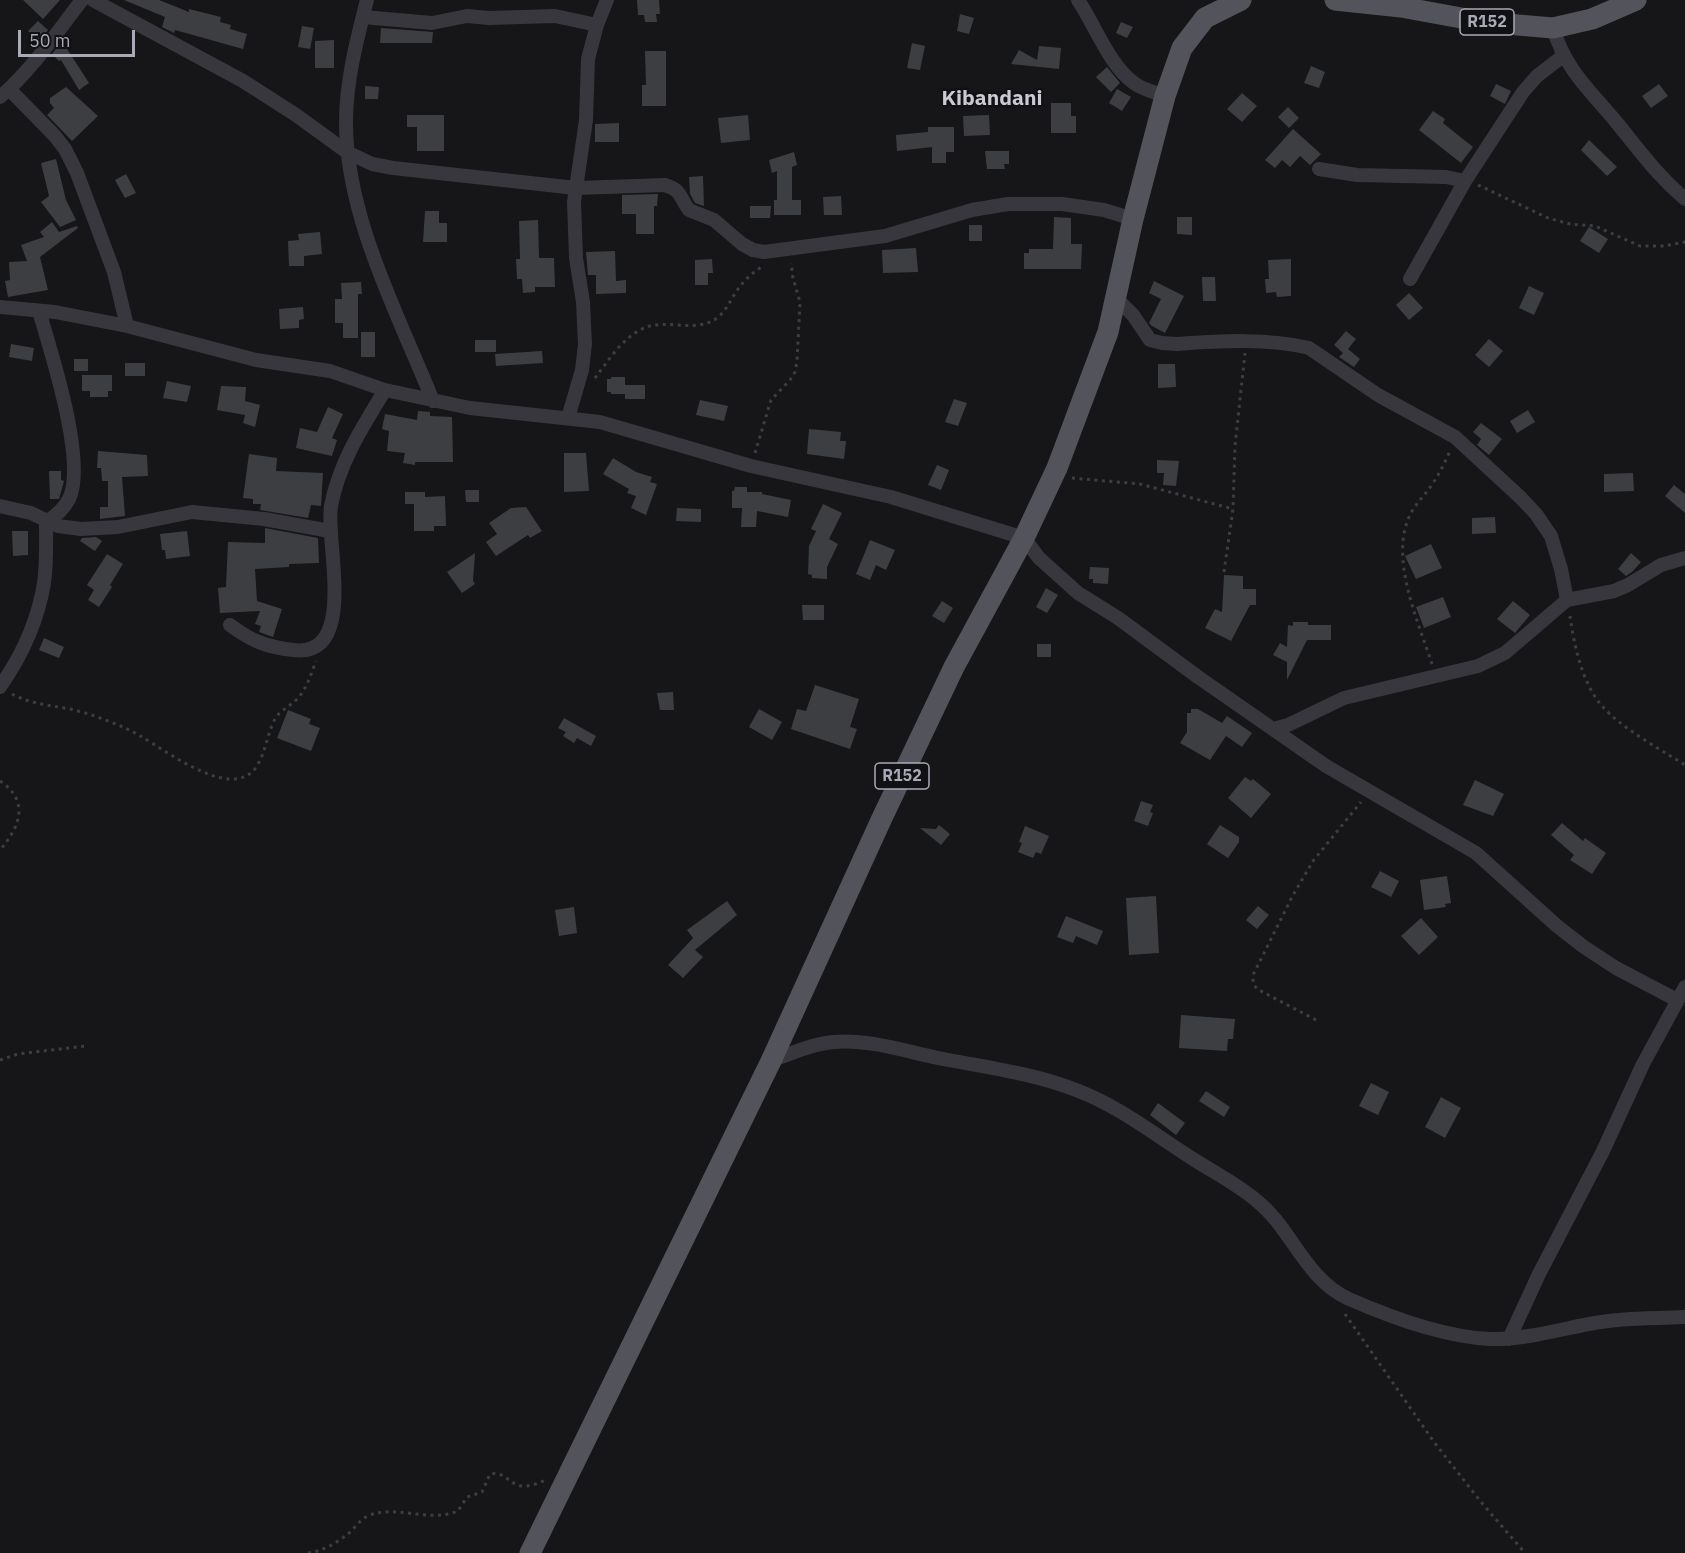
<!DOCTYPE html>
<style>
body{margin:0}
#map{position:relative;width:1685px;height:1553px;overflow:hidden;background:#161618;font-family:"IBM Plex Sans",sans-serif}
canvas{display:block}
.scale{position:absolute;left:18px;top:30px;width:117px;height:27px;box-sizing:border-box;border:3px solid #a8aab8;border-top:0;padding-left:8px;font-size:18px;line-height:21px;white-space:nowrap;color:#a8aab8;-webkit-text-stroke:4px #111113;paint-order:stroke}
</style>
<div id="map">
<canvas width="1685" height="1553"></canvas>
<div class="scale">50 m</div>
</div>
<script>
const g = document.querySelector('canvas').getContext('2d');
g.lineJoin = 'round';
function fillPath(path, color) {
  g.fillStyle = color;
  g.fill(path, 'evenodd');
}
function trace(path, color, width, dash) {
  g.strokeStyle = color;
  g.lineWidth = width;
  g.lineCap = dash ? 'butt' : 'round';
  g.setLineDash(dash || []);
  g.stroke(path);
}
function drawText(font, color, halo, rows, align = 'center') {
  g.font = font + ' "IBM Plex Sans",sans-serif';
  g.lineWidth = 5;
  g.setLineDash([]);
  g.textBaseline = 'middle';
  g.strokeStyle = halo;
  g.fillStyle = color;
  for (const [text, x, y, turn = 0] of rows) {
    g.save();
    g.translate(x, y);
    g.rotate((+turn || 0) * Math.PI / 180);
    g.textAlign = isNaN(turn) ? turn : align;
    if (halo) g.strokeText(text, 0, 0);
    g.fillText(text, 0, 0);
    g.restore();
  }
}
const building = new Path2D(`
 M 23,0 L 60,0 L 43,19 Z
 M 124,0 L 159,0 L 189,12 L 189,9 L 221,17 L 220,22 L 231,25 L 230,29 L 247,34 L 243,49 L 175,30 L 174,33 L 162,27 L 165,17 Z
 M 637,0 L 659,0 L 660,14 L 656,14 L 657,22 L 645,22 L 644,15 L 638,15 Z
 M 960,14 L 974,18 L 969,34 L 957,31 Z
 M 38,21 L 48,30 L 39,42 L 28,31 Z
 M 1121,22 L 1133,27 L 1127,38 L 1116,33 Z
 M 302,26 L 314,28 L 310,49 L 298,47 Z
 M 381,28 L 433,32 L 432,43 L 380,43 Z
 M 334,40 L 334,68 L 315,68 L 315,41 Z
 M 62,41 L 89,83 L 79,90 L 61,60 L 59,61 L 52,54 Z
 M 912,43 L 925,46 L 920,70 L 907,68 Z
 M 1039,46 L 1061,48 L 1059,69 L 1011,64 L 1019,50 L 1037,60 Z
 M 645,51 L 666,51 L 666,106 L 642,106 L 642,85 L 646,85 Z
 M 1311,66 L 1325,72 L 1319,88 L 1304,83 Z
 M 1107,67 L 1120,83 L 1111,92 L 1096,77 Z
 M 1496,84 L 1511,91 L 1505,104 L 1490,96 Z
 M 1659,84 L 1668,96 L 1651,108 L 1642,96 Z
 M 365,86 L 379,87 L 378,99 L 365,99 Z
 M 66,87 L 98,116 L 72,141 L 47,115 L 54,108 L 50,103 L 50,98 Z
 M 1117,89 L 1131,97 L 1122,111 L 1109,103 Z
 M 1242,93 L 1257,106 L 1242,122 L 1227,109 Z
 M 1051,103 L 1071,103 L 1071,116 L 1076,116 L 1076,133 L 1051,133 Z
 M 1288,107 L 1299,118 L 1289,128 L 1278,117 Z
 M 1433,111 L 1445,119 L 1443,123 L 1473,147 L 1461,163 L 1419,130 Z
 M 407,115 L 444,115 L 444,151 L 417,151 L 417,127 L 407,127 Z
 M 748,115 L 750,140 L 721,143 L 718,118 Z
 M 989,115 L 990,135 L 964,136 L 963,116 Z
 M 619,123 L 619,142 L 595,142 L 595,124 Z
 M 928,127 L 954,127 L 954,152 L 946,152 L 946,163 L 932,163 L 932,147 L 897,151 L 896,135 L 928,132 Z
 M 1293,129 L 1321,154 L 1310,165 L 1300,156 L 1290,167 L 1282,160 L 1275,168 L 1265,160 Z
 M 1589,140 L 1617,167 L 1607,176 L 1581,150 Z
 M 985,151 L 1009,151 L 1009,164 L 1004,164 L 1005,169 L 987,169 Z
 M 794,152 L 797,165 L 792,167 L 792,200 L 801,200 L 801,215 L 774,215 L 774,200 L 777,200 L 777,171 L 772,173 L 769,160 Z
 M 56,159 L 66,200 L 76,220 L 60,227 L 41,202 L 49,196 L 41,163 Z
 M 126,174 L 136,193 L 125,198 L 115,180 Z
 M 703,176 L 704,206 L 695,203 L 690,194 L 689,177 Z
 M 658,194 L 657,206 L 654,206 L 654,234 L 636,234 L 636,214 L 622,214 L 622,195 Z
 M 841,196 L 842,215 L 824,215 L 823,197 Z
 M 750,206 L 771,206 L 770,218 L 750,218 Z
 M 425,211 L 439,211 L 439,223 L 447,223 L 447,242 L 423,242 Z
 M 1054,217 L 1071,218 L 1071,244 L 1082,244 L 1081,269 L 1024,269 L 1024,253 L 1029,253 L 1029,249 L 1053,249 Z
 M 1177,217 L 1192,217 L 1192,235 L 1177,234 Z
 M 538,220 L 539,258 L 554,258 L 555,287 L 535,287 L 535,292 L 523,293 L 522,279 L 517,279 L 516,259 L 520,259 L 519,221 Z
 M 52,222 L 59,232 L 77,226 L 78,228 L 40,257 L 48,290 L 8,297 L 5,281 L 10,280 L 9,262 L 27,261 L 21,245 L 44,237 L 40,232 Z
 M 969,225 L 982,225 L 982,241 L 969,241 Z
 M 1589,227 L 1608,239 L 1599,253 L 1580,241 Z
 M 320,232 L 322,254 L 304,256 L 304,266 L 289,266 L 288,241 L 299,240 L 298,234 Z
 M 916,248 L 918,272 L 883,273 L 882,250 Z
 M 615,251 L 616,281 L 626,280 L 626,293 L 596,294 L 596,275 L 588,275 L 586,252 Z
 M 712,259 L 713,273 L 708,273 L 708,285 L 695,285 L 695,260 Z
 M 1291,259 L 1291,296 L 1277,297 L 1276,292 L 1266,293 L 1265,279 L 1269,279 L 1268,260 Z
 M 1202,277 L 1215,277 L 1216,301 L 1203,301 Z
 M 1154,281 L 1184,296 L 1165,333 L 1152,326 L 1149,323 L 1161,299 L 1149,293 Z
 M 361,282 L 362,294 L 358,294 L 358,338 L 343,338 L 343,323 L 335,323 L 335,299 L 342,299 L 341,283 Z
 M 1529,286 L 1544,293 L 1534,315 L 1519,308 Z
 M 1409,293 L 1423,308 L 1409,320 L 1396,305 Z
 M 303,307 L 304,319 L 299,320 L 299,328 L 280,329 L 279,309 Z
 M 1346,331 L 1356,339 L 1348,349 L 1360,359 L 1354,367 L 1339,357 L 1343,353 L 1334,345 Z
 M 361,332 L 375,332 L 375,357 L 361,357 Z
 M 1489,339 L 1503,351 L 1489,367 L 1475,355 Z
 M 475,340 L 496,340 L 496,352 L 475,352 Z
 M 11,344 L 34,348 L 32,361 L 9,357 Z
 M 542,351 L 543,363 L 496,366 L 495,354 Z
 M 74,359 L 88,359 L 88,371 L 74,371 Z
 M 125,363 L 145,363 L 145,376 L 125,376 Z
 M 1158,364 L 1175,364 L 1176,387 L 1158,388 Z
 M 82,375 L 112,375 L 112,391 L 108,391 L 108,397 L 90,397 L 90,391 L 82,391 Z
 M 611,377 L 625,377 L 625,385 L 645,385 L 645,399 L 625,399 L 625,394 L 611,394 L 611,392 L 607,392 L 607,379 L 611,379 Z
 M 167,381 L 191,386 L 187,402 L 163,398 Z
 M 221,386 L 246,387 L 245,401 L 260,405 L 255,427 L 243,423 L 245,415 L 217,410 Z
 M 954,399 L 967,403 L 958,426 L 945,422 Z
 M 700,400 L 728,406 L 724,421 L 696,415 Z
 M 328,407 L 343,414 L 332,438 L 337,440 L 332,456 L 296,448 L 300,428 L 317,432 Z
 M 1528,410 L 1535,422 L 1517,433 L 1510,421 Z
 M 418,411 L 430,412 L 430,416 L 452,417 L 453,462 L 415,462 L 415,465 L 403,463 L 405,453 L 387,451 L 389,431 L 382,429 L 385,414 L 417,420 Z
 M 1481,423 L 1502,439 L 1489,455 L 1477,445 L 1481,439 L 1473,432 Z
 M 809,429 L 841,432 L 840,441 L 846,441 L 844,459 L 807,454 Z
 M 98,451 L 147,455 L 148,476 L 122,477 L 125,516 L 100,519 L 100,507 L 108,507 L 108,481 L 102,481 L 101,468 L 97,468 Z
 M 564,453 L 586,453 L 589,491 L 564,492 Z
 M 249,454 L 277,458 L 276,471 L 323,473 L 321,506 L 311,505 L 308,518 L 260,510 L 261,504 L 253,504 L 253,499 L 243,498 Z
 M 613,458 L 636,472 L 652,477 L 650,482 L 657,484 L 646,515 L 631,508 L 636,496 L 627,493 L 629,489 L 603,474 Z
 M 1157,460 L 1179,461 L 1176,486 L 1163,485 L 1164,473 L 1157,473 Z
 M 937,465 L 949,470 L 941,490 L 928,485 Z
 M 49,471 L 61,471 L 61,480 L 64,481 L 59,499 L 50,499 Z
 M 1633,473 L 1634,491 L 1604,492 L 1604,474 Z
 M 1674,485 L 1685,494 L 1685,513 L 1665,496 Z
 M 735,487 L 747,487 L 747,492 L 762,492 L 762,494 L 791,500 L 788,517 L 757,511 L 756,527 L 741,527 L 742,508 L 732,508 L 732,491 L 734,491 Z
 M 465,490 L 479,490 L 479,502 L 466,502 Z
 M 405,492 L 425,492 L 425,497 L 445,496 L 446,526 L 434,526 L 434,531 L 414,531 L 414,504 L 405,504 Z
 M 823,504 L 842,513 L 829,539 L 838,544 L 827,567 L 827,579 L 812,578 L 812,575 L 808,574 L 809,546 L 816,531 L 811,529 Z
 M 526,507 L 542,531 L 530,538 L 528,535 L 496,556 L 486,542 L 497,534 L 489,523 L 511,508 Z
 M 677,508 L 701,509 L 701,522 L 676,521 Z
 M 1495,517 L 1496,533 L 1472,534 L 1472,518 Z
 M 265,528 L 318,538 L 319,563 L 289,564 L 289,567 L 255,569 L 257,601 L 282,609 L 273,637 L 259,632 L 261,626 L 255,624 L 260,611 L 220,613 L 218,588 L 226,587 L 228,542 L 265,543 Z
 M 12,531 L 28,531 L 28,555 L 13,556 Z
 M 187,531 L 190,556 L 166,559 L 165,550 L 162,550 L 160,534 Z
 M 96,537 L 102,541 L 95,551 L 80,541 L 82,538 Z
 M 870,540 L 895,550 L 886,570 L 876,565 L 870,580 L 856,574 Z
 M 1431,544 L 1442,568 L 1416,579 L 1405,556 Z
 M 475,553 L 473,581 L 475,584 L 462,593 L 447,572 Z
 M 1631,553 L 1641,562 L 1633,571 L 1626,576 L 1618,569 Z
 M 107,554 L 123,564 L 110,585 L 112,587 L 99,607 L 88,600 L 94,590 L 87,585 Z
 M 1090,567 L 1109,568 L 1108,584 L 1093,583 L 1093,579 L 1089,579 Z
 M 1224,575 L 1243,576 L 1243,589 L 1256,589 L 1256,605 L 1250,605 L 1231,641 L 1205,628 L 1215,609 L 1222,612 Z
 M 1046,588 L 1058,595 L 1047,613 L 1036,607 Z
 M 1443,597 L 1451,617 L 1424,628 L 1416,607 Z
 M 942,601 L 953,608 L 944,623 L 932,616 Z
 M 1513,601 L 1530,615 L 1515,633 L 1497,619 Z
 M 802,605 L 824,605 L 824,620 L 803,620 Z
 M 1293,622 L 1308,622 L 1308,625 L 1331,625 L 1331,640 L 1307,640 L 1287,680 L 1287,662 L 1273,655 L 1280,643 L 1287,647 L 1288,625 L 1293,626 Z
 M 44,638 L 64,647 L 59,658 L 39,650 Z
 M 1037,644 L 1051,644 L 1051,657 L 1037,657 Z
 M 815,685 L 859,699 L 850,727 L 857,729 L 850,749 L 791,729 L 797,709 L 806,711 Z
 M 673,692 L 674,710 L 660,710 L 657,693 Z
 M 759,709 L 782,722 L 772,740 L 749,727 Z
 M 1191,709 L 1198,709 L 1222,723 L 1227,716 L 1252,733 L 1242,747 L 1226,736 L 1210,760 L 1180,743 L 1187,732 L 1187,713 L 1191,713 Z
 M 288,710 L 311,719 L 309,724 L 320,728 L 311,751 L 277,738 Z
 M 564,718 L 596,736 L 591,746 L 577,738 L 574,743 L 563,736 L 566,732 L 558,728 Z
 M 1245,777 L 1251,781 L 1253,779 L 1271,794 L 1251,818 L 1228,798 Z
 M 1475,780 L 1504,794 L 1493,816 L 1463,805 Z
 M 1141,801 L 1153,805 L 1150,812 L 1153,813 L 1148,826 L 1134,821 Z
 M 1562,823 L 1583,841 L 1585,838 L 1606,853 L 1592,874 L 1570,860 L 1574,855 L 1551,835 Z
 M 939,825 L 950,834 L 941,845 L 920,828 L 936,829 Z
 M 1220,825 L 1239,837 L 1239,842 L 1228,858 L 1207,844 Z
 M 1025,826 L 1049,836 L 1041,854 L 1036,852 L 1033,858 L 1018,852 L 1022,843 L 1019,842 Z
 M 1380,871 L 1399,881 L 1391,897 L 1371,887 Z
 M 1447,876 L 1451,903 L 1445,904 L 1446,907 L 1424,910 L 1420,880 Z
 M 1156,896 L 1159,953 L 1129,955 L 1126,898 Z
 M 727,901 L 737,915 L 695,950 L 703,957 L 683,978 L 668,965 L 693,938 L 687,930 Z
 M 1258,906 L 1269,915 L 1257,929 L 1246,920 Z
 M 574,907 L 577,933 L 559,936 L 555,910 Z
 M 1066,916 L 1103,931 L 1097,945 L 1076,936 L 1073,943 L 1057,937 Z
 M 1421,918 L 1438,937 L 1419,955 L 1401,936 Z
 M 1181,1015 L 1235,1019 L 1233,1039 L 1228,1039 L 1227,1051 L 1179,1048 Z
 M 1371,1083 L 1389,1092 L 1378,1115 L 1359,1106 Z
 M 1206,1091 L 1230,1107 L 1224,1117 L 1199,1101 Z
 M 1441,1097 L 1461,1108 L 1445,1138 L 1425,1127 Z
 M 1158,1103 L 1185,1123 L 1176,1135 L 1150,1115 Z`);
const path = new Path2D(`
 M 1478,185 L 1548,218 L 1570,224 L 1595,226 L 1640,246 L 1664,246 L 1685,242
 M 595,378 C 608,361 623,337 644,328 C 666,318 696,334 717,318 C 726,311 730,301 736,292 C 743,281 752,273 763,266
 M 755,453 L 771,400 L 790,380 L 795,372 L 797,361 L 800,302 L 793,278 L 791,263
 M 1072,478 L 1140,484 L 1233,509
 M 1224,572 L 1233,509 L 1235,446 L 1245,353
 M 1570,616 C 1574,645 1582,683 1602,706 C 1621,728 1660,749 1685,765
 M 1432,664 C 1418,621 1388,556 1411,513 C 1417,502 1426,494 1433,483 C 1440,473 1445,462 1450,451
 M 12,694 C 32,705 53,705 74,710 C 91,714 109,721 125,728 C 155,740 230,807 257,766 C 266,751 267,734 275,719 C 280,710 291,706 298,698 C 307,688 311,674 316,661
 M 0,781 C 30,801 20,827 0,850
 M 1316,1020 L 1257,989 L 1253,983 L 1253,975 L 1292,897 L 1313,861 L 1361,802
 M 0,1060 L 18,1054 L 86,1046
 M 1345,1314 L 1434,1442 L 1481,1502 L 1525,1553
 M 308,1553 C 323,1551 337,1543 349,1533 C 356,1527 361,1518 370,1515 C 398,1505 430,1523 458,1511 L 467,1497 L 482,1492 L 490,1474 C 505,1471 509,1484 521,1486 C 530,1487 538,1483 546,1480`);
const minor = new Path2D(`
 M 93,0 L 243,81 L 296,115 L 347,152 L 372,164 L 393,168 L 576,188 L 665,185 C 683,191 679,197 689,210 L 714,220 L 742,244 L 753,250 L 764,252 L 885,236 L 972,210 L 1008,204 L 1062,204 L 1104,210 L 1133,219
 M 367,0 C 357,39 346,81 346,122 C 346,217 398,314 433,401
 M 1078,0 C 1095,25 1109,65 1134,83 C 1143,90 1155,92 1165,96
 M 363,17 L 432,23 L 467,16 L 489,18 L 555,16 L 597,25
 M 1553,28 C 1566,71 1590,90 1617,123 C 1640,151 1657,175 1685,199
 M 9,89 L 55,136 L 65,149 L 77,173 L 114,272 L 127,326
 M 0,97 C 32,70 57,32 82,0
 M 1319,169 L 1357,175 L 1446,177 L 1465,181
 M 1410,279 L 1465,181 L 1523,92 L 1537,76 L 1563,56
 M 1115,297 L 1133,315 L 1150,340 L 1162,343 L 1177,344 C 1218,341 1269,338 1309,348 L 1378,395 L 1455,437 L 1521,498 L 1536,514 L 1551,536 L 1561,569 L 1567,600
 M 0,307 L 55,312 L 127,326 L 256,360 L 330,371 L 385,390 L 470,408 L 600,422 L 751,466 L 891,497 L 1024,538 L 1039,558 L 1078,593 L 1118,618 L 1198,677 L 1326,766 L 1476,853 L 1557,926 L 1584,947 L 1616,968 L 1677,1000
 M 568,418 L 582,370 L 585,344 L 583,302 L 576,258 L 574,202 L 586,120 L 588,59 L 597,25 L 607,0
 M 0,506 L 31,513 L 58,526 L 81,529 L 118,527 L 192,512 L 264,519 L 330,531
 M 230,625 C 251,641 267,647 293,650 C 359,658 325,542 331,506 C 339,463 363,426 385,390
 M 0,687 C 21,657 38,620 44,583 C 47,563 46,542 46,522 C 56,516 64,509 69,499 C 87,462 51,352 39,311
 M 1273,729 L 1288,725 L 1344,698 L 1478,666 L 1505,653 L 1567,600 L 1614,591 L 1628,585 L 1661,565 L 1685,558
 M 771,1061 C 792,1053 812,1044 834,1042 C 868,1039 905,1051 938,1058 C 984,1067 1033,1073 1076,1090 C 1119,1106 1155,1135 1193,1159 C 1215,1173 1237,1184 1257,1201 C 1292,1229 1305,1279 1349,1299 C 1390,1317 1445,1337 1490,1339 C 1523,1340 1557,1330 1589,1324 C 1621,1318 1653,1318 1685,1317
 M 1509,1339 L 1539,1274 L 1603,1151 L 1643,1064 L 1685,987`);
const primary = new Path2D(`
 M 1335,0 L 1401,7 L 1483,22 L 1553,28 L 1592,19 L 1636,0
 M 530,1553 L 771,1061 L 882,818 L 954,667 L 1024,538 L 1057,468 L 1108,332 L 1133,219 L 1165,96 L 1182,48 L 1205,18 L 1241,0`);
const shields = [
 [1487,22,54],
 [902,776,54]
];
const shieldNames = [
 ["R152",1487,22],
 ["R152",902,776]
];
const quarterNames = [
 ["Kibandani",992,99]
];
fillPath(building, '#3d3e42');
trace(path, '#3d3e44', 3, [3, 4.5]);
trace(minor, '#37373d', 14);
trace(primary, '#53535c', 21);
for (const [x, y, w] of shields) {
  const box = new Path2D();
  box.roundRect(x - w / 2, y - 13, w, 26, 4.5);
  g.fillStyle = '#111113';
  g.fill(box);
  trace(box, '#a8aab8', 1.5);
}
drawText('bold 16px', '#a8aab8', null, shieldNames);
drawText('bold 21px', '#c9cad4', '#111113', quarterNames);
</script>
